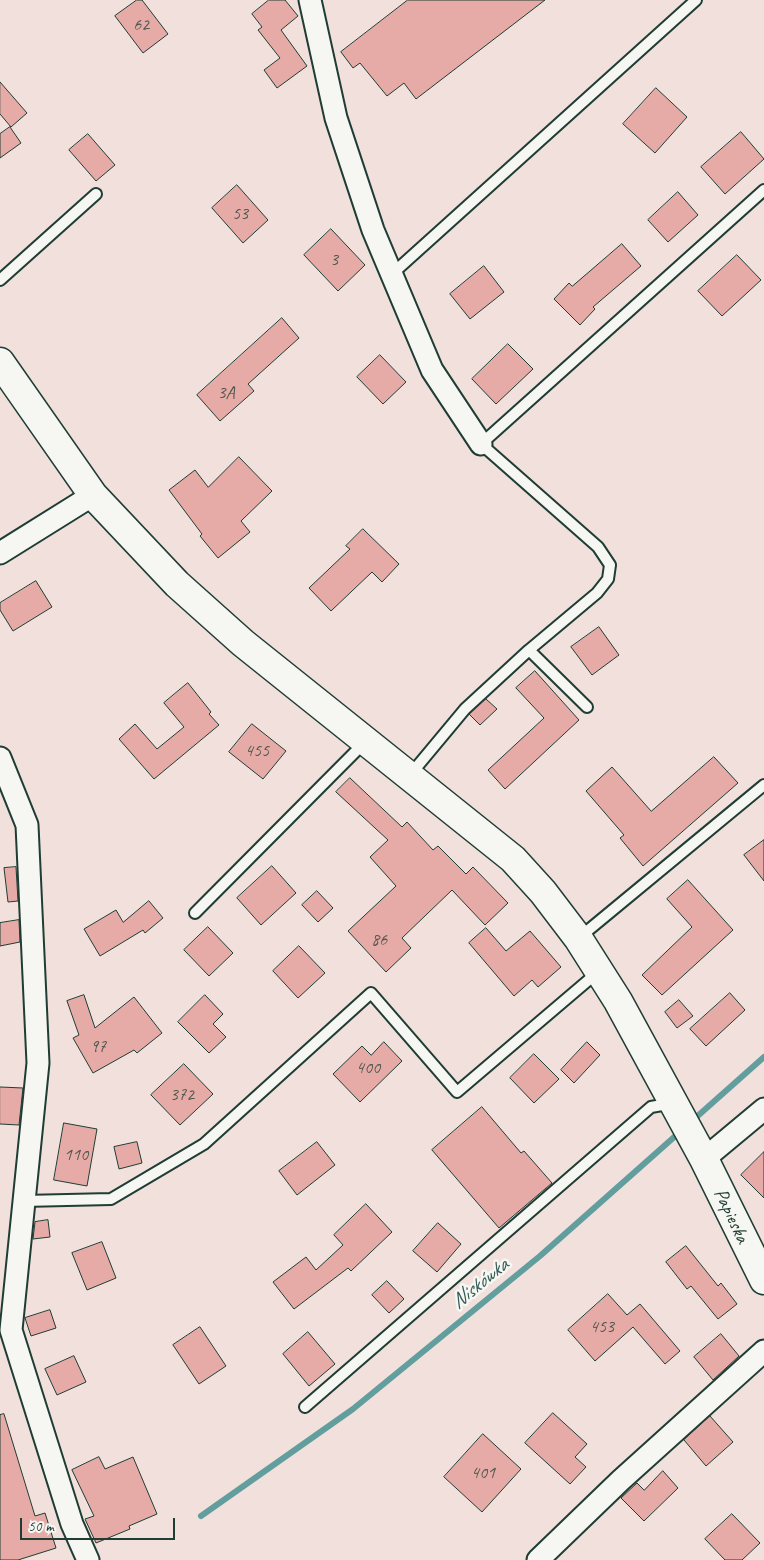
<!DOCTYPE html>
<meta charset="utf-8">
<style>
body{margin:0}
#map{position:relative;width:764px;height:1560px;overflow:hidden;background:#f1e0db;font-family:Caveat,sans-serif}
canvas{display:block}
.scale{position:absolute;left:20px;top:1518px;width:155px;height:22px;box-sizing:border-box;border:2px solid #1f3d34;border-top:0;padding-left:6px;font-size:15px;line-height:18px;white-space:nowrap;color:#1f3d34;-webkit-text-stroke:4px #f6f6f2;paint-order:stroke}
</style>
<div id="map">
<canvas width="764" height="1560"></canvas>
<div class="scale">50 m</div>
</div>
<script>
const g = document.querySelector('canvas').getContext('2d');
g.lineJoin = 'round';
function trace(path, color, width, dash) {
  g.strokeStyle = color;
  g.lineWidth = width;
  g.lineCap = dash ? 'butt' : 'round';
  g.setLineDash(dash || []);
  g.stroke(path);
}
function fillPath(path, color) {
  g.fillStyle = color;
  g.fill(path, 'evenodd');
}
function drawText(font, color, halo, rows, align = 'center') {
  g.font = font + ' Caveat,sans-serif';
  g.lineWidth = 5;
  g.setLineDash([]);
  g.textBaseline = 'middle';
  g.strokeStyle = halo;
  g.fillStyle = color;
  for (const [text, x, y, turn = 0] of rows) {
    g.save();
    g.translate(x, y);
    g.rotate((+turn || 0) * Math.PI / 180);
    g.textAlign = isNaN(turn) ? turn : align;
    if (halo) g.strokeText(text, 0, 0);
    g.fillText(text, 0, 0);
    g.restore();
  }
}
const stream = new Path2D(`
 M 692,1121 L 764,1057
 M 201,1516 L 353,1409 L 540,1256 L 681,1131`);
const building = new Path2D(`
 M 137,0 L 142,0 L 168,34 L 143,53 L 115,16 Z
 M 269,0 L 285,0 L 298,16 L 281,30 L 307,66 L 277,88 L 264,70 L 280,58 L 258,30 L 262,27 L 252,14 Z
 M 408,0 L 545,0 L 416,99 L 404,83 L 387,96 L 360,63 L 353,68 L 341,52 Z
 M 0,82 L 27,113 L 11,127 L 0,114 Z
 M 656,88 L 687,117 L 655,153 L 623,124 Z
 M 10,127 L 21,143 L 0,158 L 0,134 Z
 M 741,132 L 764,159 L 725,194 L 701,167 Z
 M 88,134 L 115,165 L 96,181 L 69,150 Z
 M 237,185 L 268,220 L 243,243 L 212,208 Z
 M 678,192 L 698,215 L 668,242 L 648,220 Z
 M 331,229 L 365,265 L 338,291 L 304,255 Z
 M 622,244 L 641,266 L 593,307 L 595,309 L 580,325 L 554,299 L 569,283 L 572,286 Z
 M 737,255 L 761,280 L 722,316 L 698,291 Z
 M 484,266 L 504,292 L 470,319 L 450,294 Z
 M 282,318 L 299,338 L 248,384 L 254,391 L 220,421 L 197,395 Z
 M 508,344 L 533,369 L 496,404 L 472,379 Z
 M 380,355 L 406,382 L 383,404 L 357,377 Z
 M 239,457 L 272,491 L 241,521 L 250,532 L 218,558 L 200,536 L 202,534 L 169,490 L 195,470 L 208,487 Z
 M 363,529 L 399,564 L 382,582 L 372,572 L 331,611 L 309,588 L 350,549 L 346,546 Z
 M 36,581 L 52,607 L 13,631 L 0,610 L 0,603 Z
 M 599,627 L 619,655 L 592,675 L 571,647 Z
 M 535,671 L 579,720 L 505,789 L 488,770 L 544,718 L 516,688 Z
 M 188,683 L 211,712 L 209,714 L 219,725 L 154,779 L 119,739 L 135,724 L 157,749 L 184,727 L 164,703 Z
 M 486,699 L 497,709 L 480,725 L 469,714 Z
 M 252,724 L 286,751 L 263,779 L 229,752 Z
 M 714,757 L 738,783 L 643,866 L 620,838 L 624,835 L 586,791 L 612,767 L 651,811 Z
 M 350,778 L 402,827 L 407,822 L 433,850 L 438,846 L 466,874 L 473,867 L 508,903 L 485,925 L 452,890 L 402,938 L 411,948 L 386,972 L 348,931 L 396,886 L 370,857 L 388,840 L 336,792 Z
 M 764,840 L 764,881 L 744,855 Z
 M 272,866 L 296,893 L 261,925 L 237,898 Z
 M 16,867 L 18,901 L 8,902 L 4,868 Z
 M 688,880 L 733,930 L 662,995 L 642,975 L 692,927 L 667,899 Z
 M 317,891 L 333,908 L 318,922 L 302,905 Z
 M 149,901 L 163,918 L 145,933 L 143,930 L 100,956 L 84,929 L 116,910 L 123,922 Z
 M 19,920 L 20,942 L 0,946 L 0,923 Z
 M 208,927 L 233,953 L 209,976 L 184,950 Z
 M 486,928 L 506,951 L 530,931 L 561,967 L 538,987 L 532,980 L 514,996 L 469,943 Z
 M 299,946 L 325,973 L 298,998 L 273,971 Z
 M 730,993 L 745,1010 L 706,1046 L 690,1029 Z
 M 84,995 L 95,1028 L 134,997 L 162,1033 L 137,1053 L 134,1050 L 93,1073 L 73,1038 L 79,1035 L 67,1001 Z
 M 205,995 L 223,1014 L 213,1024 L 226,1037 L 209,1053 L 178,1022 Z
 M 679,1000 L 693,1016 L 677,1028 L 665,1012 Z
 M 384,1042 L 402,1061 L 360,1102 L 333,1074 L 362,1046 L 371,1055 Z
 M 587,1042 L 600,1055 L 574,1083 L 561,1070 Z
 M 534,1054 L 559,1079 L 534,1103 L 510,1078 Z
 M 184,1064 L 213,1094 L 180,1125 L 151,1095 Z
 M 0,1087 L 23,1088 L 19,1125 L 0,1124 Z
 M 482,1107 L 521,1153 L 524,1151 L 552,1183 L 499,1228 L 432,1150 Z
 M 64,1123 L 97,1129 L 87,1186 L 54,1180 Z
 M 137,1142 L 142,1163 L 119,1169 L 114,1147 Z
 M 317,1142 L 335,1165 L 297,1195 L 279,1171 Z
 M 764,1152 L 764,1198 L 741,1175 Z
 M 366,1204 L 392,1232 L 351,1271 L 348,1268 L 294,1309 L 273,1282 L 306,1257 L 316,1270 L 343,1245 L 334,1235 Z
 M 48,1220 L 50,1237 L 33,1239 L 35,1222 Z
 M 438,1223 L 461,1244 L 437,1272 L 413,1251 Z
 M 102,1242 L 116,1278 L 87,1290 L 72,1253 Z
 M 686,1246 L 718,1286 L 721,1283 L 737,1304 L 718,1319 L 691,1286 L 687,1289 L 666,1262 Z
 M 387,1281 L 404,1299 L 389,1313 L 372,1295 Z
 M 608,1294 L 627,1315 L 640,1304 L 680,1351 L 665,1364 L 633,1327 L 595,1361 L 568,1330 Z
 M 50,1310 L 56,1328 L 31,1336 L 25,1318 Z
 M 200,1327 L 226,1366 L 199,1384 L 173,1345 Z
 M 308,1332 L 335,1364 L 309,1386 L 283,1354 Z
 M 721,1334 L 739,1356 L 713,1380 L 694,1357 Z
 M 74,1356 L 86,1382 L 57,1395 L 45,1369 Z
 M 553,1413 L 587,1444 L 575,1457 L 586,1467 L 570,1484 L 525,1443 Z
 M 4,1414 L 35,1516 L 45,1513 L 56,1548 L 18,1560 L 0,1560 L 0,1415 Z
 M 710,1416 L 733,1442 L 706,1466 L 684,1440 Z
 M 483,1434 L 521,1469 L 482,1512 L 444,1477 Z
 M 99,1457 L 105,1469 L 133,1457 L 157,1514 L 129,1526 L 130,1529 L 96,1543 L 85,1519 L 94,1516 L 72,1470 Z
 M 663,1471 L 678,1488 L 644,1521 L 621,1498 L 637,1483 L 644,1490 Z
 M 732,1514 L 760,1543 L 742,1560 L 725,1560 L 705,1539 Z`);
const lane = new Path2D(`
 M 392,274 L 696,0
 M 0,280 L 96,194
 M 529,650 L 587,707
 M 410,775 L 465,709 L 529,650 L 597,593 L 608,579 L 610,565 L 598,547 L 481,444 L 764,190
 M 195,913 L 366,741
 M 580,937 L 764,785
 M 23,1201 L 111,1199 L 204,1144 L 371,993 L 457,1092 L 598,972
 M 305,1407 L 651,1107 L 673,1103`);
const street = new Path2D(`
 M 310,0 L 336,118 L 373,230 L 432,370 L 481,444
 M 0,553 L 93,495
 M 0,758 L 27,825 L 38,1063 L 11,1330 L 72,1524 L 88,1560
 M 704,1159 L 764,1109
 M 538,1560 L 621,1480 L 764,1351`);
const secondary = new Path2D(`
 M 0,362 L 93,495 L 177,584 L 243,643 L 513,859 L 543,892 L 578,938 L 618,1001 L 704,1159 L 764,1280`);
const numberNames = [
 ["62",141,25],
 ["53",240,214],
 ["3",334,260],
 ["3A",226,393],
 ["455",257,751],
 ["86",379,940],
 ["97",98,1047],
 ["400",368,1068],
 ["372",182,1095],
 ["110",76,1155],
 ["453",602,1327],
 ["401",483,1473]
];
const streetNames = [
 ["Papieska",731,1216,65]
];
const waterNames = [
 ["Niskówka",480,1284,-39]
];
trace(stream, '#619e9d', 6);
fillPath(building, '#e6aba6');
trace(building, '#1f3d34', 1);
trace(lane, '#1f3d34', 14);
trace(street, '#1f3d34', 25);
trace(secondary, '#1f3d34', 31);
trace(lane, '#f6f6f2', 10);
trace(street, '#f6f6f2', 21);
trace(secondary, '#f6f6f2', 28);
drawText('18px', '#515850', null, numberNames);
drawText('20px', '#1f3d34', '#f6f6f2', streetNames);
drawText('italic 21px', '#355d57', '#f6f6f2', waterNames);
</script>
